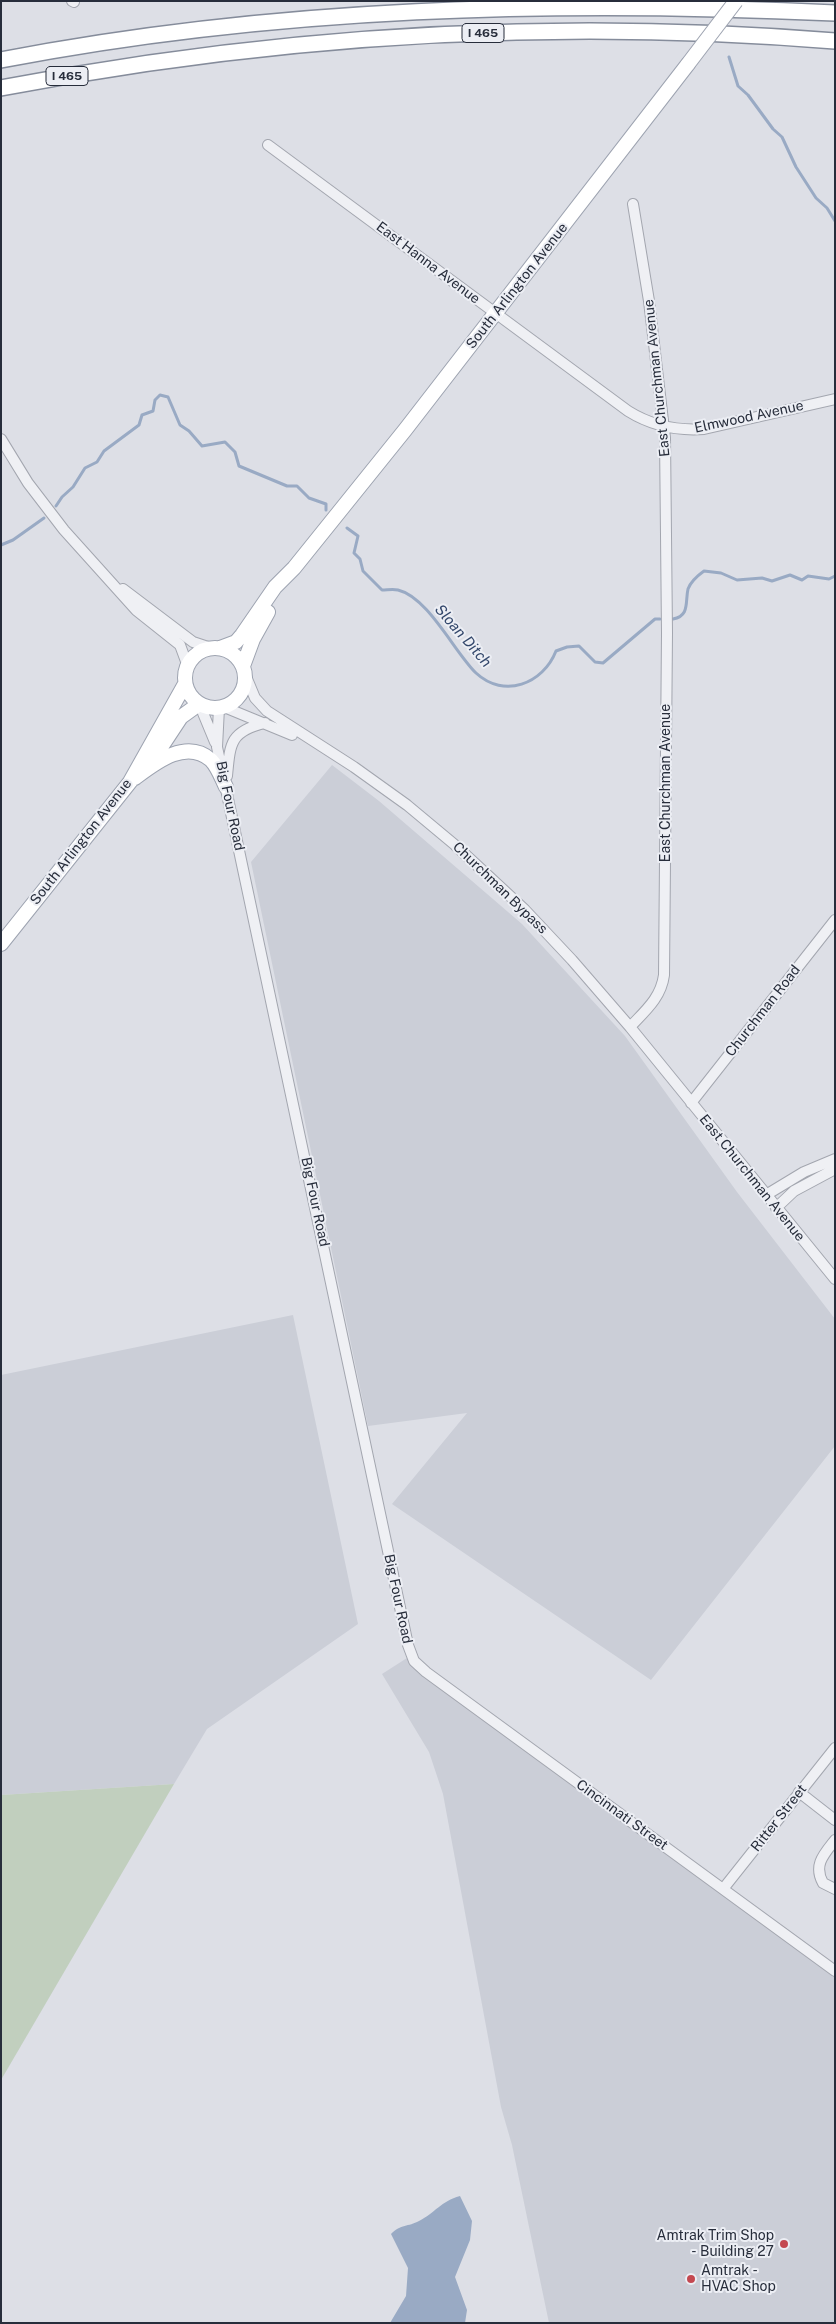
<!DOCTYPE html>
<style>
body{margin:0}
#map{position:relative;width:836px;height:2324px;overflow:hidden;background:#dddfe6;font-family:"Public Sans",sans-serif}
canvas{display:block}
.frame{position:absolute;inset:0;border:2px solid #272d3b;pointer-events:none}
</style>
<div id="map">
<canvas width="836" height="2324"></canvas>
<div class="frame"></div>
</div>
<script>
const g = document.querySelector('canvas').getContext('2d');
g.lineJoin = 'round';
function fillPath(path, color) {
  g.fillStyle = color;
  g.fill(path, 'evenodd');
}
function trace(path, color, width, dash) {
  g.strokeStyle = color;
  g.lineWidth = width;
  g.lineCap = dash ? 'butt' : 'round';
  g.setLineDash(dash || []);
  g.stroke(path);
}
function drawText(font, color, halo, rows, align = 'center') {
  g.font = font + ' "Public Sans",sans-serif';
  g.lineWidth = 4;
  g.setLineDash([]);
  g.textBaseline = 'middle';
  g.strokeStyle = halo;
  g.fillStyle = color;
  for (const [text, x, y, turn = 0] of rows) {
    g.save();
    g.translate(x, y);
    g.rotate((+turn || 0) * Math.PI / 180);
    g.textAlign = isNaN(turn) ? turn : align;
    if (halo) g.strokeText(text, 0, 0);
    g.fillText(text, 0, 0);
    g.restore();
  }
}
const built = new Path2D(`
 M 332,765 L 379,801 L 522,924 L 625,1036 L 737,1192 L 835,1319 L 835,1446 L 651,1680 L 392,1504 L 467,1413 L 368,1426 L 251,862 Z
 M 293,1315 L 358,1624 L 207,1729 L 174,1784 L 1,1795 L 1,1375 Z
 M 407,1658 L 422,1674 L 835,1976 L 835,2323 L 549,2323 L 512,2145 L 501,2107 L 443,1794 L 429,1752 L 382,1674 Z`);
const green = new Path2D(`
 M 174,1784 L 1,2080 L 1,1795 Z`);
const water = new Path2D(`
 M 460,2196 L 472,2221 L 470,2240 L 455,2277 L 467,2310 L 465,2323 L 390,2323 L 406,2296 L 408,2268 L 391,2234 C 401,2224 408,2227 419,2221 C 435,2213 441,2201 460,2196 Z`);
const stream = new Path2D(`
 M 729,57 L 738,86 L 748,95 L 773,129 L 782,137 L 796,167 L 816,198 L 827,208 L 835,221
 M 56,506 L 62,497 L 73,487 L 85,468 L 97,462 L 104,451 L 139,425 L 142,415 L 153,411 L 155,400 L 160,395 L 168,397 L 180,425 L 189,431 L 202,446 L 225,442 L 235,452 L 239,466 L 287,486 L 297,486 L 309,498 L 326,504 L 326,510
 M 347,528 L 358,536 L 354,553 L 360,559 L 363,571 L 382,590 C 387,590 393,589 398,590 C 428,597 455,653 476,673 C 504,699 543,684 556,651 L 567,647 L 579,646 L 595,662 L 603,663 L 655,619 L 660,619
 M 1,545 L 13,540 L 44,518
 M 673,619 C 690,616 685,602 688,589 C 691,581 697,576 704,571 L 721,573 L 737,580 L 762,578 L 772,581 L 790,575 L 802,580 L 808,576 L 829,579 L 835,576`);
const minor = new Path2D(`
 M 72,1 L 74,2
 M 268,145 L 628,411 C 652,426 676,431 704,429 L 835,399
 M 1,439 L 28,483 L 64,530 L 136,610 L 180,645 L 187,664
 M 123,589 L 193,642 L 211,648
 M 245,674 L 255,698 L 267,711 L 354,767 L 407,805 L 455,845 L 525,910 L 572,960 L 630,1027 L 835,1279
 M 201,705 L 203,713 L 215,742
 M 224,707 L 292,735
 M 219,708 L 217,747 C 282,1046 343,1346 408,1645 L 414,1661 L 426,1672 L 835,1971
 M 227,776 C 230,744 230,731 265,723
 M 630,1027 C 645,1011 661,998 664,975 L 667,633 L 665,438 L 649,301 L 633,204
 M 691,1103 L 835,920
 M 766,1195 L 804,1172 L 835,1159
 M 776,1208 L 794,1191 L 835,1169
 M 799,1792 L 835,1820
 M 835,1840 C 824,1854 813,1865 823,1883 L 835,1889
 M 723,1889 L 835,1748`);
const major = new Path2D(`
 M185 678a30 30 0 1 1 60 0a30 30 0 1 1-60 0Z
 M 220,648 L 236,642 L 242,635 L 275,587 L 294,568 L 405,430 L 688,64
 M 243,666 L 253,639 L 268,612
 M 150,764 L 181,717 L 199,704
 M 135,778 C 155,763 186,738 211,760 C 218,767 222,779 226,787
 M 1,944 L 130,782 L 185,684`);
const highway = new Path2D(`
 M 1,60 C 275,7 557,0 835,13
 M 1,88 C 276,35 556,18 835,41`);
const majorBridge = new Path2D(`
 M 688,64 L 736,1`);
const markers = [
 [784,2244,5,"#c44850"],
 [691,2279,5,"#c44850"]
];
const shields = [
 [483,33,42],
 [67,76,42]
];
const shieldNames = [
 ["I 465",483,33],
 ["I 465",67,76]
];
const streetNames = [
 ["East Hanna Avenue",428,263,37],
 ["South Arlington Avenue",517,286,-52],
 ["East Churchman Avenue",657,378,-96],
 ["Elmwood Avenue",749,417,-12],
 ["East Churchman Avenue",666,783,-90],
 ["Big Four Road",230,806,78],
 ["South Arlington Avenue",81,842,-52],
 ["Churchman Bypass",500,888,44],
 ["Churchman Road",763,1011,-52],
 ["East Churchman Avenue",752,1178,51],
 ["Big Four Road",315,1202,78],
 ["Big Four Road",398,1599,78],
 ["Cincinnati Street",622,1815,36],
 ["Ritter Street",779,1818,-52]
];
const poiNames = [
 ["Amtrak Trim Shop",774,2236],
 ["- Building 27",774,2252],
 ["Amtrak -",701,2271,"left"],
 ["HVAC Shop",701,2287,"left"]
];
const waterNames = [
 ["Sloan Ditch",463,636,49]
];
fillPath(built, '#cbced7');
fillPath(green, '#c1cfbe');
fillPath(water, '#99aac4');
trace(stream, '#99aac4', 3);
trace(minor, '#a3a6af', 12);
trace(major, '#9da3b0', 16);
trace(highway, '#858c9b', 18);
trace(minor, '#eff0f4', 10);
trace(major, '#fff', 14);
trace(highway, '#fff', 15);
trace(majorBridge, '#9da3b0', 16, []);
trace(majorBridge, '#fff', 14);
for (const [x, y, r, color] of markers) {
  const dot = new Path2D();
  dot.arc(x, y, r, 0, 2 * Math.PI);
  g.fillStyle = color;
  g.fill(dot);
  trace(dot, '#eceef4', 2);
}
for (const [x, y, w] of shields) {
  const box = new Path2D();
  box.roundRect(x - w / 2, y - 9.5, w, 19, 4);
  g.fillStyle = '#eceef4';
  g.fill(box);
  trace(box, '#272d3b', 1);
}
drawText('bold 12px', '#272d3b', null, shieldNames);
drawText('14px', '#272d3b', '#eceef4', streetNames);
drawText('14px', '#272d3b', '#eceef4', poiNames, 'right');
drawText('italic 15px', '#34486c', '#eceef4', waterNames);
</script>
